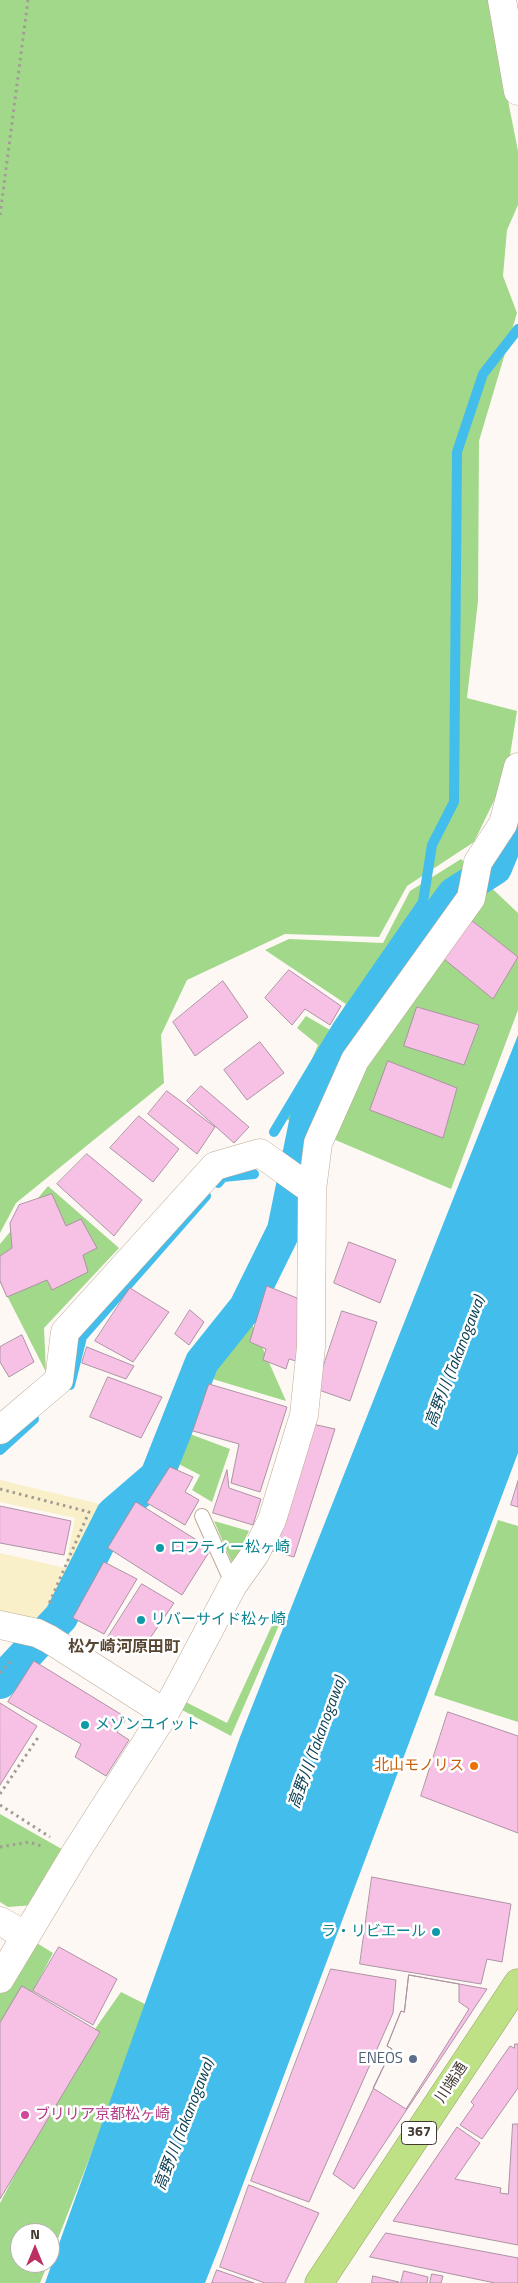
<!DOCTYPE html>
<meta charset="utf-8">
<style>
body{margin:0}
#map{position:relative;width:518px;height:2283px;overflow:hidden;background:#fdf8f4;font-family:"Titillium Web",sans-serif}
canvas{display:block}
.north{position:absolute;left:10px;top:2223px;width:50px;height:50px;box-sizing:border-box;background:#fff;border:1px solid #b3b0ac;border-radius:50%;rotate:0deg;font-size:14px;font-weight:700;line-height:20px;text-align:center;color:#423930}
.north::after{content:'';display:block;margin:auto;width:18px;height:22px;background:#bc2f62;clip-path:polygon(50% 0,100% 100%,50% 72%,0 100%)}
</style>
<div id="map">
<canvas width="518" height="2283"></canvas>
<div class="north">N</div>
</div>
<script>
const g = document.querySelector('canvas').getContext('2d');
g.lineJoin = 'round';
function fillPath(path, color) {
  g.fillStyle = color;
  g.fill(path, 'evenodd');
}
function trace(path, color, width, dash) {
  g.strokeStyle = color;
  g.lineWidth = width;
  g.lineCap = dash ? 'butt' : 'round';
  g.setLineDash(dash || []);
  g.stroke(path);
}
function drawText(font, color, halo, rows, align = 'center') {
  g.font = font + ' "Titillium Web","Noto Sans JP",sans-serif';
  g.lineWidth = 5;
  g.setLineDash([]);
  g.textBaseline = 'middle';
  g.strokeStyle = halo;
  g.fillStyle = color;
  for (const [text, x, y, turn = 0] of rows) {
    g.save();
    g.translate(x, y);
    g.rotate((+turn || 0) * Math.PI / 180);
    g.textAlign = isNaN(turn) ? turn : align;
    if (halo) g.strokeText(text, 0, 0);
    g.fillText(text, 0, 0);
    g.restore();
  }
}
const green = new Path2D(`
 M 0,0 L 488,0 L 518,151 L 518,205 L 507,230 L 503,276 L 517,313 L 479,441 L 478,601 L 467,698 L 517,711 L 507,774 L 474,842 L 407,886 L 379,937 L 285,934 L 187,980 L 161,1035 L 164,1083 L 16,1203 L 0,1233 Z
 M 461,859 L 518,913 L 518,1010 L 451,1189 L 286,1119 L 318,1045 L 297,1028 L 306,1016 L 330,1030 L 346,1004 L 265,950 L 289,939 L 383,943 L 410,891 Z
 M 48,1186 L 119,1248 L 44,1328 L 46,1372 L 0,1282 L 0,1244 Z
 M 249,1317 L 286,1401 L 206,1377 Z
 M 182,1431 L 230,1449 L 212,1502 L 192,1490 L 200,1475 L 171,1460 Z
 M 498,1520 L 518,1526 L 518,1722 L 434,1695 Z
 M 214,1521 L 249,1531 L 233,1565 Z
 M 71,1571 L 79,1574 L 60,1614 L 49,1627 Z
 M 274,1621 L 280,1623 L 231,1736 L 169,1703 L 172,1695 L 227,1723 Z
 M 0,1814 L 67,1852 L 34,1905 L 8,1907 L 0,1902 Z
 M 32,1940 L 53,1953 L 0,2054 L 0,1983 Z
 M 121,1992 L 149,2006 L 50,2259 L 50,2233 L 20,2233 L 20,2263 L 48,2263 L 40,2283 L 0,2283 L 0,2203 L 81,2049 Z`);
const sand = new Path2D(`
 M 0,1480 L 108,1506 L 75,1568 L 66,1564 L 75,1518 L 0,1502 Z
 M 0,1553 L 70,1569 L 46,1627 L 0,1615 Z`);
const water = new Path2D(`
 M 518,1035 L 518,1453 L 222,2240 L 205,2283 L 45,2283 L 240,1737 Z`);
const stream = new Path2D(`
 M 274,1132 L 338,1025 L 423,902 L 432,845 L 454,802 L 457,452 L 483,374 L 518,329
 M 218,1183 L 223,1177 L 254,1174
 M 70,1385 L 82,1337 L 206,1196
 M 0,1450 L 34,1419`);
const canal = new Path2D(`
 M 0,1682 L 61,1617 L 113,1514 L 157,1476 L 202,1362 L 246,1307 L 284,1230 L 310,1103 L 360,1022 L 454,894 L 495,868 L 518,811`);
const building = new Path2D(`
 M 471,920 L 518,957 L 493,999 L 444,959 Z
 M 289,970 L 341,1006 L 330,1025 L 305,1009 L 292,1025 L 265,998 Z
 M 223,981 L 248,1017 L 195,1056 L 173,1022 Z
 M 417,1007 L 479,1025 L 464,1065 L 404,1046 Z
 M 260,1042 L 284,1073 L 247,1100 L 224,1070 Z
 M 388,1061 L 457,1088 L 443,1138 L 370,1110 Z
 M 201,1086 L 249,1127 L 234,1143 L 187,1101 Z
 M 167,1091 L 215,1127 L 197,1154 L 148,1114 Z
 M 139,1116 L 179,1149 L 153,1182 L 110,1148 Z
 M 87,1154 L 142,1200 L 114,1236 L 57,1184 Z
 M 52,1194 L 66,1226 L 81,1219 L 97,1248 L 83,1255 L 88,1272 L 52,1290 L 47,1280 L 7,1297 L 0,1281 L 0,1256 L 12,1248 L 10,1223 L 19,1205 Z
 M 349,1242 L 396,1260 L 380,1303 L 334,1283 Z
 M 267,1286 L 297,1298 L 303,1323 L 296,1361 L 289,1359 L 286,1369 L 263,1360 L 266,1349 L 250,1342 Z
 M 130,1288 L 169,1312 L 133,1362 L 95,1341 Z
 M 190,1310 L 204,1322 L 189,1345 L 175,1334 Z
 M 342,1311 L 377,1322 L 350,1401 L 316,1389 Z
 M 22,1335 L 34,1362 L 9,1377 L 0,1362 L 0,1347 Z
 M 87,1347 L 134,1366 L 126,1379 L 82,1363 Z
 M 108,1377 L 162,1397 L 141,1438 L 90,1417 Z
 M 209,1384 L 287,1407 L 260,1492 L 231,1483 L 239,1444 L 193,1431 Z
 M 308,1423 L 335,1429 L 294,1557 L 272,1551 Z
 M 170,1467 L 193,1477 L 185,1492 L 199,1500 L 185,1525 L 147,1503 Z
 M 227,1470 L 229,1488 L 261,1499 L 253,1525 L 213,1513 Z
 M 518,1481 L 518,1507 L 511,1505 Z
 M 136,1502 L 211,1549 L 182,1595 L 108,1548 Z
 M 0,1506 L 71,1521 L 64,1555 L 0,1543 Z
 M 104,1562 L 137,1579 L 104,1634 L 73,1618 Z
 M 142,1584 L 174,1603 L 140,1653 L 108,1637 Z
 M 34,1661 L 127,1718 L 117,1732 L 129,1740 L 106,1776 L 75,1757 L 81,1744 L 8,1702 Z
 M 0,1703 L 37,1726 L 0,1785 Z
 M 448,1712 L 518,1736 L 518,1833 L 421,1796 Z
 M 372,1877 L 511,1904 L 502,1962 L 487,1959 L 481,1984 L 360,1964 Z
 M 59,1947 L 117,1979 L 93,2025 L 33,1991 Z
 M 331,1969 L 396,1980 L 393,2013 L 309,2202 L 251,2181 Z
 M 409,1975 L 459,1984 L 459,2002 L 469,2009 L 406,2109 L 373,2088 L 392,2049 L 387,2046 L 401,2011 L 404,2012 Z
 M 409,1975 L 487,1989 L 354,2189 L 333,2174 L 392,2049 L 387,2046 L 401,2011 L 404,2012 Z
 M 22,1986 L 100,2032 L 0,2199 L 0,2023 Z
 M 515,2044 L 518,2044 L 518,2088 L 482,2139 L 460,2125 L 474,2105 L 471,2102 L 510,2046 L 514,2048 Z
 M 513,2124 L 518,2124 L 518,2245 L 393,2221 L 457,2127 L 480,2143 L 455,2179 L 501,2188 L 500,2193 L 508,2194 Z
 M 249,2185 L 319,2213 L 285,2283 L 265,2283 L 220,2267 Z
 M 386,2233 L 518,2258 L 518,2283 L 495,2283 L 370,2257 Z
 M 217,2270 L 254,2283 L 212,2283 Z
 M 404,2271 L 428,2277 L 427,2283 L 401,2283 Z
 M 432,2274 L 443,2276 L 441,2283 L 430,2283 Z
 M 373,2276 L 399,2282 L 399,2283 L 372,2283 Z`);
const path = new Path2D(`
 M 0,215 L 28,0
 M 0,1489 L 89,1512 L 48,1606
 M 0,1673 L 13,1659
 M 0,1794 L 39,1736
 M 0,1805 L 50,1837
 M 0,1847 L 29,1842 L 44,1847`);
const lane = new Path2D(`
 M 202,1516 L 233,1585`);
const street = new Path2D(`
 M 502,0 L 518,91
 M 0,1430 L 59,1380 L 65,1332 L 215,1166 L 260,1153 L 312,1190
 M 0,1625 L 37,1633 L 49,1639 L 165,1713
 M 0,1921 L 26,1936
 M 0,1979 L 76,1852 L 165,1713 L 233,1585 L 255,1554 L 272,1520 L 304,1415 L 311,1347 L 312,1190 L 318,1143 L 355,1060 L 471,898 L 478,862 L 503,824 L 518,767`);
const highway = new Path2D(`
 M 319,2283 L 518,1983`);
const markers = [
 [160,1548,5,"#0f9aa8"],
 [141,1620,5,"#0f9aa8"],
 [85,1725,5,"#0f9aa8"],
 [474,1766,5,"#e8710a"],
 [436,1932,5,"#0f9aa8"],
 [413,2059,5,"#5c6f8a"],
 [25,2115,5,"#d1479c"]
];
const shields = [
 [419,2133,35]
];
const shieldNames = [
 ["367",419,2133]
];
const cultureNames = [
 ["ロフティー松ヶ崎",170,1548],
 ["リバーサイド松ヶ崎",151,1620],
 ["メゾンユイット",95,1725],
 ["ラ・リビエール",426,1932,"right"]
];
const foodNames = [
 ["北山モノリス",464,1766]
];
const serviceNames = [
 ["ENEOS",403,2059]
];
const streetNames = [
 ["川端通",452,2083,-57]
];
const hotelNames = [
 ["ブリリア京都松ヶ崎",35,2115]
];
const waterNames = [
 ["高野川 (Takanogawa)",456,1362,-69],
 ["高野川 (Takanogawa)",318,1743,-70],
 ["高野川 (Takanogawa)",185,2125,-69]
];
const neighbourhoodNames = [
 ["松ケ崎河原田町",124,1648]
];
fillPath(green, '#a2d889');
fillPath(sand, '#f9f0ca');
fillPath(water, '#42bdec');
trace(stream, '#42bdec', 10);
trace(canal, '#42bdec', 34);
fillPath(building, '#f6c1e4');
trace(building, '#ad93a4', 1);
trace(lane, '#bfaa95', 16);
trace(street, '#bfaa95', 29);
trace(highway, '#93a667', 29);
trace(path, '#a39c96', 3, [2.5, 4]);
trace(lane, '#fff', 14);
trace(street, '#fff', 28);
trace(highway, '#bfe185', 28);
for (const [x, y, r, color] of markers) {
  const dot = new Path2D();
  dot.arc(x, y, r, 0, 2 * Math.PI);
  g.fillStyle = color;
  g.fill(dot);
  trace(dot, '#fff', 2);
}
for (const [x, y, w] of shields) {
  const box = new Path2D();
  box.roundRect(x - w / 2, y - 11.5, w, 23, 4);
  g.fillStyle = '#fff';
  g.fill(box);
  trace(box, '#423930', 1);
}
drawText('bold 14px', '#423930', null, shieldNames);
drawText('15px', '#0d838f', '#fff', cultureNames, 'left');
drawText('15px', '#c56008', '#fff', foodNames, 'right');
drawText('15px', '#4e5e75', '#fff', serviceNames, 'right');
drawText('15px', '#423930', '#fff', streetNames);
drawText('15px', '#b23c85', '#fff', hotelNames, 'left');
drawText('italic 16px', '#0c4155', '#fff', waterNames);
drawText('bold 16px', '#584633', '#fff', neighbourhoodNames);
</script>
